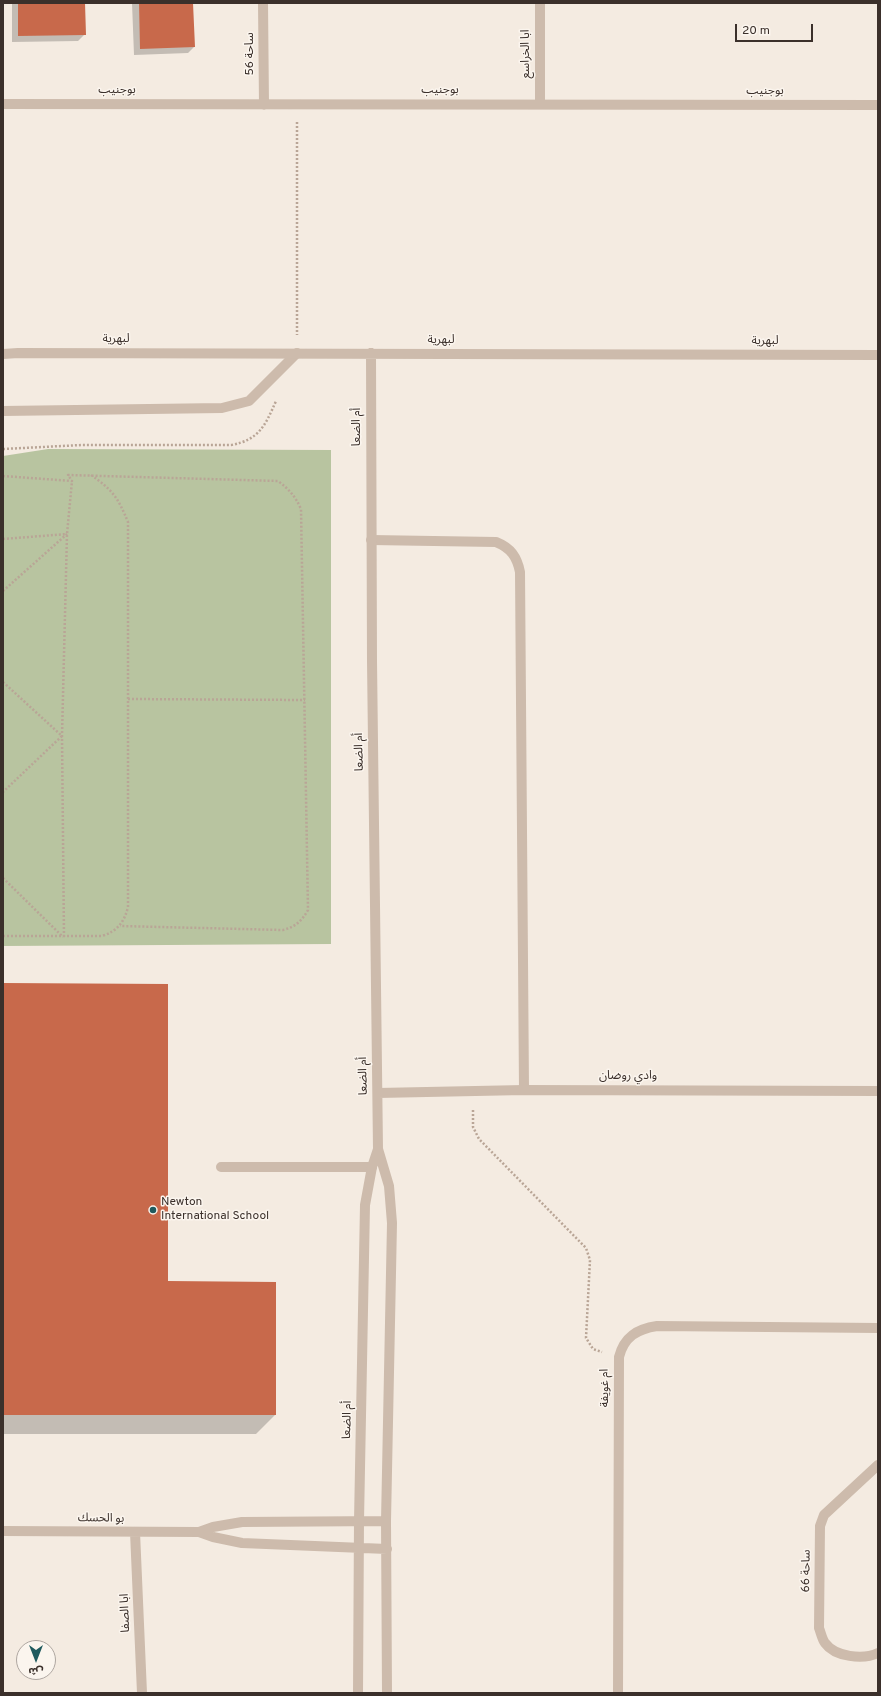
<!DOCTYPE html>
<meta charset="utf-8">
<style>
body{margin:0}
#map{position:relative;width:881px;height:1696px;overflow:hidden;background:#f4ebe1;font-family:Overpass,"Noto Sans Arabic",sans-serif}
canvas{display:block}
.frame{position:absolute;inset:0;border:4px solid #3b302b;pointer-events:none}
.north{position:absolute;left:16px;top:1640px;width:40px;height:40px;box-sizing:border-box;background:#fbf5ee;border:1px solid #aea6a0;border-radius:50%;rotate:180deg;font-size:11px;font-weight:700;line-height:16px;text-align:center;color:#3b302b}
.north::after{content:'';display:block;margin:auto;width:14px;height:18px;background:#1f5a5e;clip-path:polygon(50% 0,100% 100%,50% 72%,0 100%)}
.scale{position:absolute;left:735px;top:24px;width:78px;height:18px;box-sizing:border-box;border:2px solid #3b302b;border-top:0;padding-left:5px;font-size:12px;line-height:14px;white-space:nowrap;color:#3b302b;-webkit-text-stroke:3px #fbf5ee;paint-order:stroke}
</style>
<div id="map">
<canvas width="881" height="1696"></canvas>
<div class="frame"></div>
<div class="north">ش</div>
<div class="scale">20 m</div>
</div>
<script>
const g = document.querySelector('canvas').getContext('2d');
g.lineJoin = 'round';
function fillPath(path, color) {
  g.fillStyle = color;
  g.fill(path, 'evenodd');
}
function trace(path, color, width, dash) {
  g.strokeStyle = color;
  g.lineWidth = width;
  g.lineCap = dash ? 'butt' : 'round';
  g.setLineDash(dash || []);
  g.stroke(path);
}
function drawText(font, color, halo, rows, align = 'center') {
  g.font = font + ' Overpass,"Noto Sans Arabic",sans-serif';
  g.lineWidth = 3;
  g.setLineDash([]);
  g.textBaseline = 'middle';
  g.strokeStyle = halo;
  g.fillStyle = color;
  for (const [text, x, y, turn = 0] of rows) {
    g.save();
    g.translate(x, y);
    g.rotate((+turn || 0) * Math.PI / 180);
    g.textAlign = isNaN(turn) ? turn : align;
    if (halo) g.strokeText(text, 0, 0);
    g.fillText(text, 0, 0);
    g.restore();
  }
}
const green = new Path2D(`
 M 48,449 L 331,450 L 331,944 L 3,946 L 3,456 Z`);
const shadow = new Path2D(`
 M 12,3 L 84,3 L 84,35 L 78,41 L 12,42 Z
 M 132,3 L 192,3 L 194,47 L 188,53 L 134,55 Z
 M 3,984 L 167,1282 L 275,1282 L 275,1415 L 256,1434 L 3,1434 Z`);
const building = new Path2D(`
 M 18,3 L 85,3 L 86,35 L 18,36 Z
 M 139,3 L 193,3 L 195,47 L 140,49 Z
 M 3,983 L 168,984 L 168,1281 L 276,1282 L 276,1415 L 3,1415 Z`);
const path = new Path2D(`
 M 297,122 L 297,335
 M 3,449 L 82,445 L 231,445 C 259,440 265,426 276,401
 M 3,476 L 72,481 L 68,475 L 278,481 C 289,489 295,496 301,509 L 308,910 C 302,921 295,927 283,930 L 120,926
 M 3,539 L 67,534
 M 3,591 L 67,534
 M 3,682 L 62,736 L 3,792
 M 128,699 L 305,700
 M 3,878 L 63,937
 M 3,936 L 102,936 C 117,931 124,923 128,907 L 128,522 C 118,498 113,490 91,475
 M 64,937 L 62,736 L 67,534 L 72,481
 M 473,1110 L 473,1127 L 479,1139 L 586,1248 L 590,1260 L 586,1338 L 593,1349 L 602,1352`);
const lane = new Path2D(`
 M 3,411 L 222,408 L 249,401 L 297,353
 M 371,540 L 496,542 C 511,548 517,557 520,572 L 524,1090
 M 221,1167 L 372,1167`);
const street = new Path2D(`
 M 263,3 L 264,105
 M 540,3 L 540,104
 M 3,104 L 878,105
 M 371,353 L 372,661 L 378,1149 L 389,1186 L 392,1223 L 386,1521 L 387,1693
 M 3,354 L 18,353 L 878,355
 M 378,1093 L 524,1090 L 878,1091
 M 878,1465 L 824,1515 L 820,1526 L 819,1628 C 821,1633 822,1639 825,1643 C 835,1657 863,1660 878,1653
 M 3,1531 L 199,1532 L 213,1537 L 242,1543 L 387,1549
 M 135,1532 L 142,1693
 M 199,1532 L 213,1527 L 242,1522 L 386,1521
 M 358,1693 L 359,1521 L 365,1205 L 372,1167 L 378,1149
 M 618,1693 L 619,1357 C 624,1337 637,1329 657,1326 L 878,1328`);
const markers = [
 [153,1210,4,"#1f5a5e"]
];
const streetNames = [
 ["ساحة 56",251,54,-90],
 ["ابا الخراسع",527,54,-90],
 ["بوجنيب",117,91],
 ["بوجنيب",440,91],
 ["بوجنيب",765,92],
 ["لبهرية",116,340],
 ["لبهرية",441,341],
 ["لبهرية",765,342],
 ["أم الضعا",358,427,-90],
 ["أم الضعا",360,752,-91],
 ["أم الضعا",364,1076,-91],
 ["وادي روضان",628,1077],
 ["ام غويفة",606,1388,-90],
 ["أم الضعا",348,1420,-89],
 ["بو الحسك",101,1519,1],
 ["ساحة 66",807,1571,-89],
 ["ابا الصفا",126,1613,-92]
];
const poiNames = [
 ["Newton",161,1203],
 ["International School",161,1217]
];
fillPath(green, '#b8c4a0');
fillPath(shadow, '#0003');
fillPath(building, '#c8694b');
trace(path, '#b9a596', 2.5, [2, 2]);
trace(lane, '#cdbbac', 10);
trace(street, '#cdbbac', 10);
for (const [x, y, r, color] of markers) {
  const dot = new Path2D();
  dot.arc(x, y, r, 0, 2 * Math.PI);
  g.fillStyle = color;
  g.fill(dot);
  trace(dot, '#fbf5ee', 1.5);
}
drawText('12px', '#3b302b', '#fbf5ee', streetNames);
drawText('12px', '#3b302b', '#fbf5ee', poiNames, 'left');
</script>
